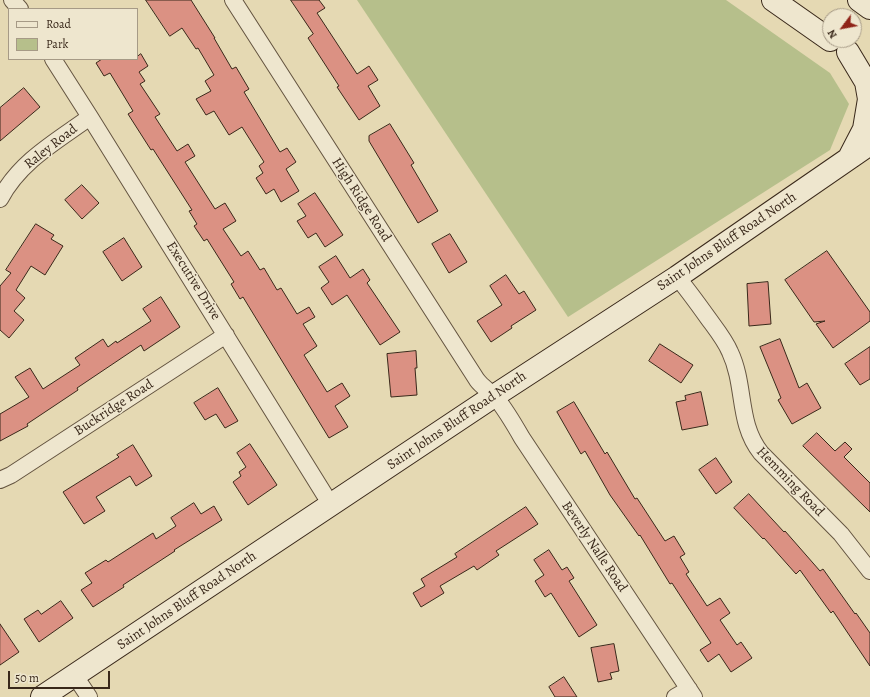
<!DOCTYPE html>
<style>
body{margin:0}
#map{position:relative;width:870px;height:697px;overflow:hidden;background:#e5d9b3;font-family:Alegreya,serif}
canvas{display:block}
.legend{position:absolute;left:8px;top:8px;width:130px;height:52px;box-sizing:border-box;background:#eee6ce;border:1px solid #a69a86;margin:0;padding:5px 7px;list-style:none;font-size:12px;color:#39281a}
.legend li{display:flex;align-items:center;gap:8px;height:20px}
.legend b{width:20px;border:1px solid #a69a86}
.north{position:absolute;left:822px;top:8px;width:40px;height:40px;box-sizing:border-box;background:#eee6ce;border:1px solid #a69a86;border-radius:50%;rotate:238deg;font-size:11px;font-weight:700;line-height:16px;text-align:center;color:#39281a}
.north::after{content:'';display:block;margin:auto;width:14px;height:18px;background:#8f2418;clip-path:polygon(50% 0,100% 100%,50% 72%,0 100%)}
.scale{position:absolute;left:8px;top:671px;width:102px;height:18px;box-sizing:border-box;border:2px solid #39281a;border-top:0;padding-left:5px;font-size:12px;line-height:14px;white-space:nowrap;color:#39281a;-webkit-text-stroke:3px #eee6ce;paint-order:stroke}
</style>
<div id="map">
<canvas width="870" height="697"></canvas>
<ul class="legend">
<li><b style="height:5px;background:#eee6ce"></b>Road</li>
<li><b style="height:11px;background:#b6bf8b"></b>Park</li>
</ul>
<div class="north">N</div>
<div class="scale">50 m</div>
</div>
<script>
const g = document.querySelector('canvas').getContext('2d');
g.lineJoin = 'round';
function fillPath(path, color) {
  g.fillStyle = color;
  g.fill(path, 'evenodd');
}
function trace(path, color, width, dash) {
  g.strokeStyle = color;
  g.lineWidth = width;
  g.lineCap = dash ? 'butt' : 'round';
  g.setLineDash(dash || []);
  g.stroke(path);
}
function drawText(font, color, halo, rows, align = 'center') {
  g.font = font + ' Alegreya,serif';
  g.lineWidth = 3;
  g.setLineDash([]);
  g.textBaseline = 'middle';
  g.strokeStyle = halo;
  g.fillStyle = color;
  for (const [text, x, y, turn = 0] of rows) {
    g.save();
    g.translate(x, y);
    g.rotate((+turn || 0) * Math.PI / 180);
    g.textAlign = isNaN(turn) ? turn : align;
    if (halo) g.strokeText(text, 0, 0);
    g.fillText(text, 0, 0);
    g.restore();
  }
}
const green = new Path2D(`
 M 357,0 L 726,0 L 830,73 L 849,104 L 830,150 L 568,317 Z`);
const building = new Path2D(`
 M 146,0 L 191,0 L 215,38 L 214,38 L 232,69 L 236,67 L 249,89 L 244,92 L 280,152 L 287,148 L 296,162 L 286,169 L 299,191 L 281,202 L 274,189 L 266,194 L 256,178 L 263,173 L 259,166 L 264,162 L 242,127 L 229,135 L 214,111 L 206,115 L 196,99 L 211,91 L 205,81 L 214,75 L 198,48 L 196,49 L 182,28 L 170,36 Z
 M 291,0 L 319,0 L 325,8 L 317,13 L 357,74 L 369,66 L 378,80 L 368,86 L 380,106 L 359,120 L 337,87 L 339,86 L 308,38 L 313,34 Z
 M 141,54 L 148,66 L 139,72 L 145,81 L 140,84 L 160,114 L 155,117 L 177,151 L 188,144 L 195,156 L 185,162 L 215,209 L 225,203 L 236,221 L 223,229 L 241,256 L 248,251 L 260,270 L 264,268 L 277,290 L 281,288 L 297,314 L 309,307 L 315,317 L 303,324 L 317,346 L 304,355 L 327,392 L 342,383 L 350,396 L 335,406 L 348,427 L 329,438 L 243,297 L 240,299 L 231,284 L 234,282 L 207,239 L 204,241 L 194,226 L 197,224 L 189,211 L 192,210 L 153,149 L 151,150 L 128,114 L 133,111 L 110,73 L 104,76 L 96,63 L 102,59 L 137,59 L 137,57 Z
 M 24,88 L 40,107 L 0,141 L 0,108 Z
 M 390,124 L 414,163 L 411,165 L 438,211 L 418,223 L 369,141 L 369,136 Z
 M 82,185 L 99,203 L 82,219 L 65,200 Z
 M 315,193 L 343,235 L 325,247 L 316,233 L 308,238 L 297,221 L 306,216 L 298,204 Z
 M 36,224 L 54,235 L 51,239 L 63,246 L 45,275 L 31,266 L 16,290 L 25,298 L 14,311 L 24,320 L 9,338 L 0,330 L 0,286 L 11,273 L 6,270 Z
 M 450,234 L 467,262 L 449,273 L 432,244 Z
 M 124,238 L 142,267 L 122,281 L 103,252 Z
 M 827,251 L 870,312 L 870,321 L 833,348 L 816,324 L 825,321 L 814,322 L 785,280 Z
 M 336,256 L 350,278 L 363,269 L 370,280 L 367,283 L 400,332 L 380,345 L 347,295 L 332,305 L 321,288 L 329,282 L 319,267 Z
 M 506,275 L 519,294 L 524,291 L 536,310 L 511,326 L 512,328 L 491,342 L 477,321 L 502,305 L 490,286 Z
 M 768,282 L 771,324 L 749,326 L 747,284 Z
 M 161,297 L 180,327 L 144,351 L 141,345 L 77,388 L 78,390 L 27,424 L 28,426 L 0,441 L 0,414 L 29,397 L 15,377 L 30,368 L 43,389 L 80,365 L 75,358 L 103,339 L 108,347 L 116,341 L 117,343 L 151,321 L 143,309 Z
 M 780,339 L 799,388 L 807,383 L 821,408 L 792,424 L 778,400 L 781,398 L 760,347 Z
 M 660,344 L 693,365 L 681,383 L 649,361 Z
 M 870,347 L 870,379 L 860,385 L 845,364 Z
 M 416,351 L 417,368 L 415,368 L 417,395 L 391,397 L 387,354 Z
 M 218,388 L 238,421 L 225,428 L 216,414 L 205,420 L 194,403 Z
 M 701,392 L 708,425 L 682,430 L 676,402 L 686,400 L 685,396 Z
 M 574,402 L 605,454 L 607,452 L 635,499 L 637,498 L 665,541 L 674,536 L 685,554 L 680,557 L 689,572 L 686,574 L 707,606 L 720,598 L 730,613 L 720,620 L 737,645 L 741,642 L 752,658 L 731,672 L 719,654 L 708,662 L 700,650 L 711,643 L 672,583 L 670,584 L 640,535 L 639,536 L 610,495 L 585,451 L 581,454 L 557,412 Z
 M 817,433 L 835,451 L 845,442 L 852,449 L 844,457 L 870,483 L 870,512 L 803,446 Z
 M 250,444 L 277,485 L 248,505 L 233,482 L 241,476 L 239,472 L 246,467 L 237,453 Z
 M 133,445 L 152,476 L 136,486 L 130,476 L 96,497 L 105,511 L 84,524 L 63,492 L 119,457 L 117,455 Z
 M 716,458 L 732,482 L 716,494 L 699,470 Z
 M 749,494 L 784,532 L 785,531 L 820,571 L 823,569 L 855,614 L 856,613 L 870,633 L 870,666 L 833,611 L 831,613 L 800,570 L 796,574 L 764,538 L 763,539 L 734,508 Z
 M 194,503 L 201,514 L 214,506 L 222,520 L 174,550 L 175,551 L 123,585 L 124,587 L 93,607 L 81,590 L 92,583 L 85,573 L 106,560 L 108,562 L 153,533 L 156,539 L 176,526 L 171,518 Z
 M 526,507 L 538,524 L 496,551 L 499,555 L 477,570 L 474,566 L 440,586 L 444,593 L 421,607 L 413,593 L 425,586 L 421,579 L 457,557 L 455,554 Z
 M 549,550 L 562,570 L 567,567 L 574,578 L 569,581 L 597,625 L 579,637 L 551,593 L 545,597 L 535,581 L 544,575 L 534,560 Z
 M 61,601 L 73,618 L 39,642 L 24,619 L 38,610 L 41,614 Z
 M 0,624 L 19,652 L 0,665 Z
 M 614,644 L 619,671 L 610,673 L 612,679 L 598,682 L 591,648 Z
 M 564,677 L 577,697 L 555,697 L 549,687 Z`);
const street = new Path2D(`
 M 12,0 L 20,9
 M 233,0 L 477,380 C 482,387 490,391 496,398 C 506,410 514,424 522,438 L 694,697
 M 53,59 L 90,117 L 331,505
 M 0,199 C 20,161 57,141 90,117
 M 677,277 C 688,290 698,304 708,318 C 716,329 725,340 730,352 C 746,386 737,423 761,453 L 841,534 L 870,571
 M 0,480 L 11,475 L 226,335
 M 75,676 L 89,697
 M 675,697 L 689,689`);
const secondary = new Path2D(`
 M 773,0 L 830,40
 M 859,0 L 870,8
 M 848,52 L 866,82 L 869,99 L 864,129 L 850,156
 M 42,697 L 494,396 L 677,277 L 870,144`);
const streetNames = [
 ["Raley Road",51,147,-38],
 ["High Ridge Road",361,200,57],
 ["Saint Johns Bluff Road North",727,242,-34],
 ["Executive Drive",193,281,58],
 ["Buckridge Road",114,408,-33],
 ["Saint Johns Bluff Road North",457,421,-34],
 ["Hemming Road",790,482,46],
 ["Beverly Nalle Road",594,547,56],
 ["Saint Johns Bluff Road North",187,601,-34]
];
fillPath(green, '#b6bf8b');
fillPath(building, '#db9183');
trace(building, '#39281a', 1);
trace(street, '#645440', 18);
trace(secondary, '#39281a', 24);
trace(street, '#eee6ce', 16);
trace(secondary, '#eee6ce', 22);
drawText('14px', '#39281a', '#eee6ce', streetNames);
</script>
